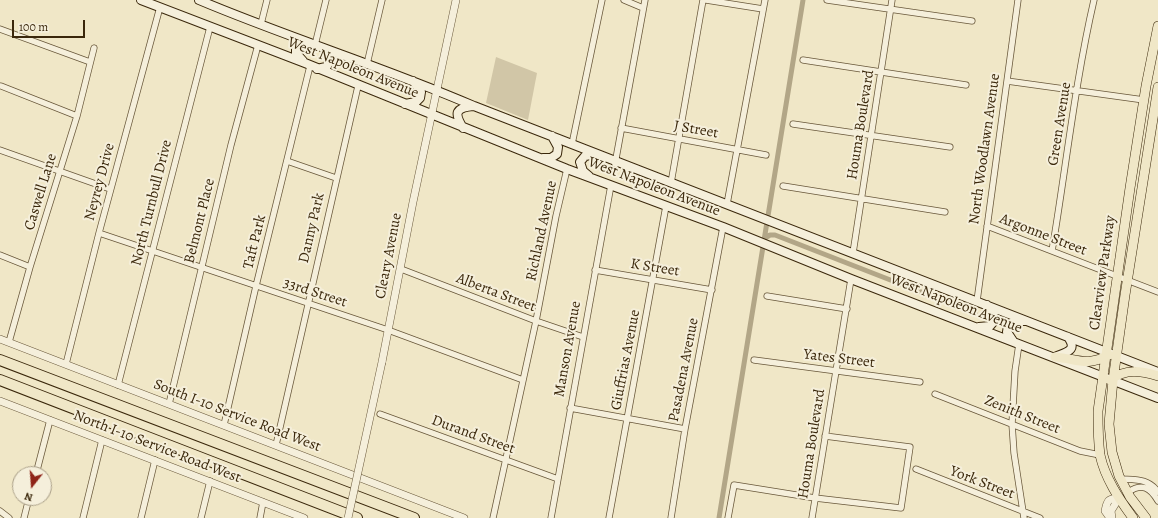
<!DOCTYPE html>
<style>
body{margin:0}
#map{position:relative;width:1158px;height:518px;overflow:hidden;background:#f0e7c7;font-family:Alegreya,serif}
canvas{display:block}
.north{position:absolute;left:12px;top:466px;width:40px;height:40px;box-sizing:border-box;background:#f5efdb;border:1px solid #aa9f88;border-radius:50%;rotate:197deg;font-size:11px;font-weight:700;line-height:16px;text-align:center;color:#3a270b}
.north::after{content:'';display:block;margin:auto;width:14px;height:18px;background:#8f2418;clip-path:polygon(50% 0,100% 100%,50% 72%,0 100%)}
.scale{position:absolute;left:12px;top:20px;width:73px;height:18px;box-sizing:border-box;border:2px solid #3a270b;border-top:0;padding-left:5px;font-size:12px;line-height:14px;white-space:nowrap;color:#3a270b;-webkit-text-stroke:3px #f5efdb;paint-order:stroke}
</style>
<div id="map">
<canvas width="1158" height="518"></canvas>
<div class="north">N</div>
<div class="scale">100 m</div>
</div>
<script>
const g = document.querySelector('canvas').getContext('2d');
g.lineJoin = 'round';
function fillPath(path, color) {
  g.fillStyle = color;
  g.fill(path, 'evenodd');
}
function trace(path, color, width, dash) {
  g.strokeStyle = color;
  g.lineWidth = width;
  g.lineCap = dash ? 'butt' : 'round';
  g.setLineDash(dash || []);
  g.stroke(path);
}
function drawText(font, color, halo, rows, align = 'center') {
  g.font = font + ' Alegreya,serif';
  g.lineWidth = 4;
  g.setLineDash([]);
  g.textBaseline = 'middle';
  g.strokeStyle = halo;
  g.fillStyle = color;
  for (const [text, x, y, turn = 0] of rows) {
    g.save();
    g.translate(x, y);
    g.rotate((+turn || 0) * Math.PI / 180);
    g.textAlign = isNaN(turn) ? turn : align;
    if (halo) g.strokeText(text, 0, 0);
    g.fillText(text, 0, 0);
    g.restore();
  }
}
const green = new Path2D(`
 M 496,57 L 537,73 L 528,120 L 486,103 Z`);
const canal = new Path2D(`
 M 765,238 L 770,235 L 775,235 L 975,313
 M 719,518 L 803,0`);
const minor = new Path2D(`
 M 624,0 L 643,8
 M 706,0 L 763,9
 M 827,0 L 972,21
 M 261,24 L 267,0
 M 0,29 L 90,62
 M 315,45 L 326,0
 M 803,60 L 966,85
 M 367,64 L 382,0
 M 1007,81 L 1144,100
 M 1,86 L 77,116
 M 793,124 L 950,147
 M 621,128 L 766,155
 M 572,144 L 602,0
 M 0,150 L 110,189
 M 287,161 L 336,178
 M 615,164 L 645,0
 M 671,183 L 703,0
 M 783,186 L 945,212
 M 727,204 L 765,0
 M 987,226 L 1158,292
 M 99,233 L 388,330 L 523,380
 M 1052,251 C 1066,168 1075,82 1094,0
 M 853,253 L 892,0
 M 0,255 L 30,267
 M 401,269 L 536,321 L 583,337
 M 595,270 L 712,290
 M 767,296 L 847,309
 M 977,301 L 1018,0
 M 9,342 L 30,267 L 77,116 L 94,48
 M 1019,344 L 1015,371 L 1012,424 L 1014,453 L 1024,518
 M 754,360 L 920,382
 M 66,364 L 99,233 L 160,7
 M 118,385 L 210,27
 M 935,394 L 1080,451 L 1100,455
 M 169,404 L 231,145 L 258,45
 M 570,408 L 685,429
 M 380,414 L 558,479
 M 224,425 L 256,286 L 310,66
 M 276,445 L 358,86
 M 916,469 L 1040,518
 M 36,474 L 50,420
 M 1120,479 C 1136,480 1148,478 1158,492
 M 1128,492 C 1142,483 1150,487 1158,501
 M 0,511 L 9,518
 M 24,518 L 29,498
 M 83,518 L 102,440
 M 141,518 L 155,460
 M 201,518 L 210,481
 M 260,518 L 263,502
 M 493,518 L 536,321 L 556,216 L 567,169
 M 551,518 L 611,185
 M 609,518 L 666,206
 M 671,518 L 685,429 L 723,227
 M 728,518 L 734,485 L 815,498 L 901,508 L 910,447 L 825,436
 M 812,518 L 851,279`);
const tertiary = new Path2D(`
 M 0,339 L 464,518
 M 382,362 L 413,202 L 456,0
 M 0,401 L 304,518
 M 1110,518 L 1105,511 C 1107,501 1108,498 1119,498 L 1111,511 L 1112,518`);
const secondary = new Path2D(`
 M 141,0 L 305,63 L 567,169 L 723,227 L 851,279 L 1158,398
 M 199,0 C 289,38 384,67 474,106 L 1158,372
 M 303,61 L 296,53 L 296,49 L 302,44 L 308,43
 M 317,69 L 326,67 C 332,61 328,55 324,49
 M 405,104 L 416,102 L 420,98 L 421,92 L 413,81
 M 463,128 C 454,113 455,108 473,106
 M 543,158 L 551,158 L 557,154 L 558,147 L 552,136
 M 589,176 L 583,171 L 580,162 L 585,156 L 596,154
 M 979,327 L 990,326 L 995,320 L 993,313 L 987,305
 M 1013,341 L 1007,332 L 1008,325 L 1015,321 L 1025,321
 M 1055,357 C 1066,352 1078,351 1068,337`);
const trunk = new Path2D(`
 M 1055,357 C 1078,359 1086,367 1109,355
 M 1110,380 C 1126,368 1141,371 1158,376
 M 1133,518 C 1119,499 1105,478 1100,455 C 1098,440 1098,425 1098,411 L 1130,188 L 1146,86 L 1158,26
 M 1146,518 L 1130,497 L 1119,476 L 1112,452 L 1109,424 L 1113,380 L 1125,295 L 1158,87`);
const motorway = new Path2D(`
 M 0,360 L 414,518
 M 0,380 L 357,518`);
const tertiaryBridge = new Path2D(`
 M 348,518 L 382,362`);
const streetNames = [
 ["West Napoleon Avenue",353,68,22],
 ["Green Avenue",1060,124,-81],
 ["Houma Boulevard",861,125,-81],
 ["J Street",696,130,10],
 ["North Woodlawn Avenue",985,149,-82],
 ["Neyrey Drive",100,182,-75],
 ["West Napoleon Avenue",654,187,21],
 ["Caswell Lane",41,192,-73],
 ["North Turnbull Drive",152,203,-76],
 ["Belmont Place",200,221,-76],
 ["Danny Park",312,228,-77],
 ["Richland Avenue",542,231,-78],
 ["Argonne Street",1043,235,21],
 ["Taft Park",255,242,-76],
 ["Cleary Avenue",389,256,-79],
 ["K Street",655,268,9],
 ["Clearview Parkway",1103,273,-82],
 ["33rd Street",315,293,18],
 ["Alberta Street",496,293,21],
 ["West Napoleon Avenue",956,304,21],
 ["Manson Avenue",568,349,-80],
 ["Yates Street",839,359,7],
 ["Giuffrias Avenue",626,360,-79],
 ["Pasadena Avenue",684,370,-79],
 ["Zenith Street",1022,415,22],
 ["South I-10 Service Road West",237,416,21],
 ["Durand Street",473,435,20],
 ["Houma Boulevard",812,444,-81],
 ["North I-10 Service Road West",157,447,21],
 ["York Street",982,483,21]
];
fillPath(green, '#d1c6a7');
trace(canal, '#b2a687', 5);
trace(minor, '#68573a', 7);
trace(tertiary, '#68573a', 8);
trace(secondary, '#3a270b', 10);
trace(trunk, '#3a270b', 10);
trace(motorway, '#3a270b', 12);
trace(minor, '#f5efdb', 5.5);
trace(tertiary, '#f5efdb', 7);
trace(secondary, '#f5efdb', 8);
trace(trunk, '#f0e7c7', 9);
trace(motorway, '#f0e7c7', 10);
trace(tertiaryBridge, '#68573a', 8, []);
trace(tertiaryBridge, '#f5efdb', 7);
drawText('15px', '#3a270b', '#f5efdb', streetNames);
</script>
